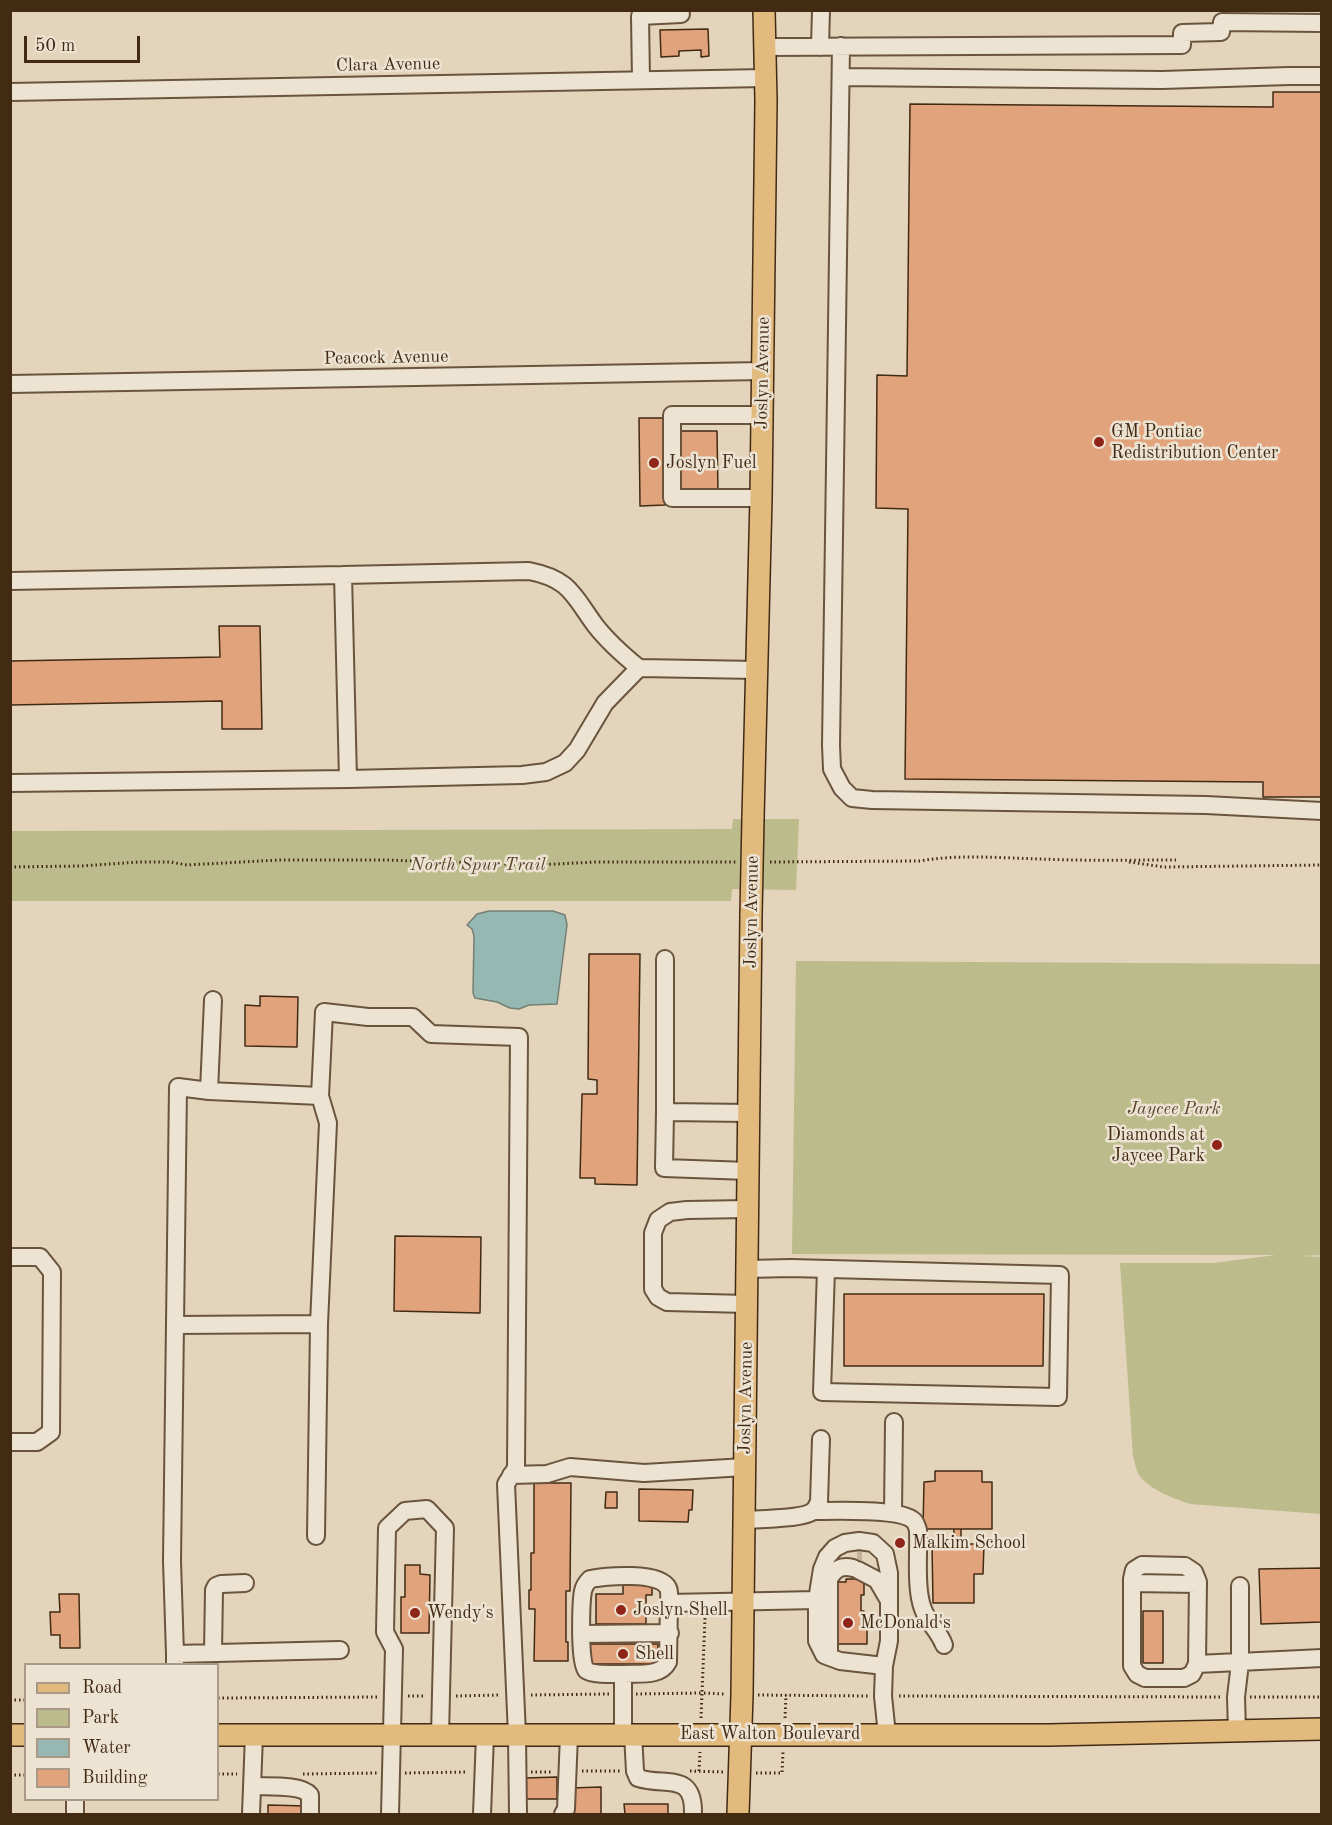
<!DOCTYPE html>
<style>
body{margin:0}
#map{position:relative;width:1332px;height:1825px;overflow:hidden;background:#e3d4bb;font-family:"Old Standard TT",serif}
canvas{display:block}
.frame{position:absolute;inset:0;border:12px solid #422a13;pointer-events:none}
.legend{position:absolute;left:24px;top:1663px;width:195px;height:138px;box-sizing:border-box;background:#ede3d3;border:2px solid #a99986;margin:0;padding:8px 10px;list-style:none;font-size:18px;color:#422a13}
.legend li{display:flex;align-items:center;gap:12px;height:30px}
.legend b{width:30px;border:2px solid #a99986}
.scale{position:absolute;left:24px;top:36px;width:116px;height:27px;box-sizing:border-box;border:3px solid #422a13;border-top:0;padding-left:8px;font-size:18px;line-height:21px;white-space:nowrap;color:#422a13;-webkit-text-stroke:4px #ede3d3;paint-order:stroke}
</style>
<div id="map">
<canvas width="1332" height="1825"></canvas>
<div class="frame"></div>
<ul class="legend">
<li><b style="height:8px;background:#e2ba7e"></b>Road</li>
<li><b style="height:16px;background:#bbbb8b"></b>Park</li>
<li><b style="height:16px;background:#95b8b3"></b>Water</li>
<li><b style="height:16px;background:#e0a37b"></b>Building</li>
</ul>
<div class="scale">50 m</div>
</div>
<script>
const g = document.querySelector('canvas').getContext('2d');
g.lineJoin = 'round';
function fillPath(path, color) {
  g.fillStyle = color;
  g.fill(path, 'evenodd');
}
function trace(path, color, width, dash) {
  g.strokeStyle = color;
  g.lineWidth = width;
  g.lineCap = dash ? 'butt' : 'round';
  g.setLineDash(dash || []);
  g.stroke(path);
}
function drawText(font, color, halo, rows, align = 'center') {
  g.font = font + ' "Old Standard TT",serif';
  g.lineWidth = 5;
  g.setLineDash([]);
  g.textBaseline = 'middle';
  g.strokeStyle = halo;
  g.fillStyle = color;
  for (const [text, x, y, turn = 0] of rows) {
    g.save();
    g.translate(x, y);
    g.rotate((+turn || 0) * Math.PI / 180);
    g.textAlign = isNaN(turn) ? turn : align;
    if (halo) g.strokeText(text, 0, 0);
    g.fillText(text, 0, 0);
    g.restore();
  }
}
const green = new Path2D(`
 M 733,819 L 799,819 L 796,890 L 732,889 L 731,901 L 11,901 L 10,831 L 732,829 Z
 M 796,961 L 1321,964 L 1321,1255 L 1300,1256 L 1321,1257 L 1321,1514 L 1190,1504 C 1175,1499 1148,1489 1139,1475 C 1136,1470 1135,1462 1133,1456 L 1120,1263 L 1213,1263 L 1276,1255 L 792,1254 Z`);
const water = new Path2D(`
 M 489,911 L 553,911 L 565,915 L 567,925 L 557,1004 L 529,1005 L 519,1009 L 510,1008 L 497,1002 L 475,998 L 473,993 L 474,936 L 472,929 L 467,925 L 477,914 Z`);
const building = new Path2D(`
 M 708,29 L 709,56 L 701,57 L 701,50 L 679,51 L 679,56 L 661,57 L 660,30 Z
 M 1273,92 L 1322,92 L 1322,797 L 1263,797 L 1263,782 L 905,779 L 908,509 L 876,508 L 877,375 L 907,376 L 910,104 L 1273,107 Z
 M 639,418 L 664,418 L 665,505 L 640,506 Z
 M 681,431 L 717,431 L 718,492 L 681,492 Z
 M 219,626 L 260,626 L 262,729 L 222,729 L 222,701 L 10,705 L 10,661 L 220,657 Z
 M 589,954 L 640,954 L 637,1185 L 595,1184 L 595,1178 L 580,1178 L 582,1094 L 597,1094 L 597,1080 L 588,1079 Z
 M 260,996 L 298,997 L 297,1047 L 245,1046 L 245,1005 L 260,1006 Z
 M 395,1236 L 481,1237 L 480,1313 L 394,1311 Z
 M 844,1294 L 1044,1294 L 1043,1366 L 844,1366 Z
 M 935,1471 L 982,1471 L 982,1482 L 992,1482 L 992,1529 L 923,1529 L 924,1482 L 935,1481 Z
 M 534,1483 L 571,1483 L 570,1591 L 566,1591 L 566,1642 L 568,1642 L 568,1661 L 534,1661 L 535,1609 L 529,1609 L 529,1590 L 531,1590 L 531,1553 L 534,1553 Z
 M 639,1489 L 693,1490 L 692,1510 L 689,1510 L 688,1522 L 639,1521 Z
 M 606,1492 L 617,1492 L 617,1508 L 605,1508 Z
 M 954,1529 L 961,1529 L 961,1544 L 953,1544 Z
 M 932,1544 L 984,1544 L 983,1574 L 974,1574 L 974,1603 L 933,1603 Z
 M 405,1565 L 420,1565 L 420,1574 L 430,1575 L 429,1633 L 401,1633 L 401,1597 L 405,1597 Z
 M 1322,1568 L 1322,1622 L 1261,1624 L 1259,1569 Z
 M 846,1579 L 864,1579 L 864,1595 L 861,1595 L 861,1611 L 864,1611 L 863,1621 L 867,1621 L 867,1644 L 836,1644 L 834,1582 L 846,1582 Z
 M 623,1581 L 652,1581 L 652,1595 L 646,1595 L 646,1624 L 596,1624 L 596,1594 L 623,1594 Z
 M 59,1594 L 79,1594 L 80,1648 L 60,1648 L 60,1635 L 51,1635 L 50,1612 L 60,1612 Z
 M 1143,1611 L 1163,1611 L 1163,1663 L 1143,1663 Z
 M 588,1644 L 658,1644 L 658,1664 L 588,1664 Z
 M 557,1777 L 557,1799 L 526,1799 L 525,1778 Z
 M 601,1787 L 601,1814 L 571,1814 L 570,1788 Z
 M 624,1804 L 668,1804 L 668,1814 L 625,1814 Z
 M 268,1805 L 307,1806 L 306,1814 L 268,1814 Z`);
const minorTunnel = new Path2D(`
 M 857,1552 L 862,1552`);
const path = new Path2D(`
 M 770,862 L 920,861 C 959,854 1001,858 1041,859 C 1086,861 1131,860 1176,860
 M 1129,862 L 1164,867 L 1322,865
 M 10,867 L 81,866 L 139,862 L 170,862 L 187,865 L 279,860 L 386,860 L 537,865 L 595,862 L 736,862
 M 636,1694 L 702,1693 L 705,1618
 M 531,1695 L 609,1694
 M 758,1695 L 868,1696
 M 408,1696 L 426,1696
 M 456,1696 L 501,1695
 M 899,1696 L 1222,1697
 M 1250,1697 L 1322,1697
 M 218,1698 L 378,1697
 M 10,1700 L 26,1700
 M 701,1718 L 702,1693 L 724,1694
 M 785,1718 L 786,1695
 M 582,1771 L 621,1771
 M 690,1771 L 723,1772
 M 699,1771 L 700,1752
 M 531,1772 L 552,1772
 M 405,1773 L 468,1772
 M 756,1773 L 782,1773 L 783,1752
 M 218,1774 L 237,1774
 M 303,1774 L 378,1773
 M 10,1775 L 26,1775`);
const minor = new Path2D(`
 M 841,46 L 831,745 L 832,769 L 842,788 L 852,798 L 872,800 L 1206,805 L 1322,811
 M 765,47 L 1182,45 L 1182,33 L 1221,32 L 1222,22 L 1322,23
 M 820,47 L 821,10
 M 841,77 L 1162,80 L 1289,76 L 1322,76
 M 641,80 L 640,16 L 681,14
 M 10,92 L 765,78
 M 10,384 L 763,371
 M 761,498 L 672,498 L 672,415 L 762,415
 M 10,581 L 343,575
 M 639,668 C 623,655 608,642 595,625 C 573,595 570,579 529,571 L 343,575 L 348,779 L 522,775 L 546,772 L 565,763 L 577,750 L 605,703 L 639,668 L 757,670
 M 10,783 L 348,779
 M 213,1000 L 209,1091 L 320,1096 L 324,1012 L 368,1017 L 413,1017 L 431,1034 L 519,1037 L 516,1468 L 506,1484 L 517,1735 L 518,1814
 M 665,1112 L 665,959
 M 748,1171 L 664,1168 L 665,1112 L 749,1113
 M 10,1257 L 40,1257 L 52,1272 L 51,1432 L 37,1442 L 10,1442
 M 747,1269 L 791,1268 L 1060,1275 L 1058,1397 L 822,1392 L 826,1269
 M 747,1304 L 667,1302 L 658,1297 L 653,1289 L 653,1233 L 658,1220 L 670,1212 L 687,1210 L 748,1209
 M 175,1325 L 319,1324 L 328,1123 L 320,1096
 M 511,1475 L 547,1474 L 570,1467 L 644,1473 L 745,1467
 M 813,1511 C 834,1511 901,1508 914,1521 C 916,1523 917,1527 918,1530 C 919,1552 915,1589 923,1609 C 928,1623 939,1631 944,1645
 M 893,1513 L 894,1422
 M 744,1520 C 758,1519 804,1519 813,1511 C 816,1509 817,1505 819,1502 L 821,1439
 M 316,1536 L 319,1324
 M 1142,1565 L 1185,1566 L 1194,1572 L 1198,1582 L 1197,1664 L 1192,1674 L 1184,1678 L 1145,1678 L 1137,1674 L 1132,1666 L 1132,1579 L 1134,1570 Z
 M 858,1570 L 877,1580 L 888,1599
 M 1132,1583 L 1198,1584
 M 581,1634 L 670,1633
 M 213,1653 L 214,1590 L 216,1586 L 221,1584 L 245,1583
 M 175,1654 L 172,1561 L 178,1087 L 209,1091
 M 829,1657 L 829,1579 C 835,1569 841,1565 853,1568
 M 175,1664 L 175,1654 L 340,1650
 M 1197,1664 L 1322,1658
 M 884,1666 L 840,1661 L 824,1655 L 817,1641 L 817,1600 L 822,1569 L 827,1557 L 835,1548 L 845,1543 L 859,1541 L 873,1543 L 885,1554 L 889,1573 L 889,1641 L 884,1666 L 883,1696 L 887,1735
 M 623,1674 C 615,1674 592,1675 586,1670 C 579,1663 581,1602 583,1591 C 584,1586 587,1582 590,1579 C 606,1576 660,1571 668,1588 C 670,1592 669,1599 669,1603
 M 1237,1731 L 1236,1697 L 1240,1663 L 1240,1586
 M 633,1734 L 635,1771 L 638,1778 C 666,1787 694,1771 693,1814
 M 623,1735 L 623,1674 C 639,1673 660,1677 668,1662 L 669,1603 L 817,1600
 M 252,1786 C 267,1787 301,1784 310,1795 L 310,1814
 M 75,1814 L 75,1800
 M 251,1814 L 254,1735
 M 390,1814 L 394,1649 L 385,1632 L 387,1528 L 405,1511 L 427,1509 L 445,1528 L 440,1735
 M 482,1814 L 485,1735
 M 563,1814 L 566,1809 L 569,1735`);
const major = new Path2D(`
 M 753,818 L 761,498 L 766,101 L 764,10
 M 10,1735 L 26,1735
 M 218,1735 L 1049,1735 L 1322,1729
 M 738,1814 L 742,1695 L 751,914`);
const majorBridge = new Path2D(`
 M 751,914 L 753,818`);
const markers = [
 [1099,442,6,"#8f2418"],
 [654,463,6,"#8f2418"],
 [1217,1145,6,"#8f2418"],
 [900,1543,6,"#8f2418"],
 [621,1610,6,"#8f2418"],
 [415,1613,6,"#8f2418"],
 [848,1623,6,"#8f2418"],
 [623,1654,6,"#8f2418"]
];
const streetNames = [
 ["Clara Avenue",388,65,-1],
 ["Peacock Avenue",386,358,-1],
 ["Joslyn Avenue",763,373,-89],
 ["Joslyn Avenue",752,912,-89],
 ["Joslyn Avenue",746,1398,-89],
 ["East Walton Boulevard",770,1734]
];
const poiNames = [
 ["GM Pontiac",1111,432],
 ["Redistribution Center",1111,453],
 ["Joslyn Fuel",666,463],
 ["Diamonds at",1205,1135,"right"],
 ["Jaycee Park",1205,1156,"right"],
 ["Malkim School",912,1543],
 ["Joslyn Shell",633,1610],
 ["Wendy's",427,1613],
 ["McDonald's",860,1623],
 ["Shell",635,1654]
];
const parkNames = [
 ["North Spur Trail",478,865],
 ["Jaycee Park",1174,1109]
];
fillPath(green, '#bbbb8b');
fillPath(water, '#95b8b3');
trace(water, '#747f73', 1.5);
fillPath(building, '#e0a37b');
trace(building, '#422a13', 1.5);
trace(minorTunnel, '#c3b299', 16, [16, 8]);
trace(minor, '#6a543d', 20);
trace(major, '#422a13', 24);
trace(path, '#422a13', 3, [1.5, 3]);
trace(minor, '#ede3d3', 16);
trace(major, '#e2ba7e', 21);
trace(majorBridge, '#422a13', 24, []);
trace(majorBridge, '#e2ba7e', 21);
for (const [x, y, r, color] of markers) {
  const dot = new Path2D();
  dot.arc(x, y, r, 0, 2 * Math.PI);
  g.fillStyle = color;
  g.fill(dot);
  trace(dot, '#ede3d3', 2);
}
drawText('18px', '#422a13', '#ede3d3', streetNames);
drawText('18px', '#422a13', '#ede3d3', poiNames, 'left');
drawText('italic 18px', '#5a472b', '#ede3d3', parkNames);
</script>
